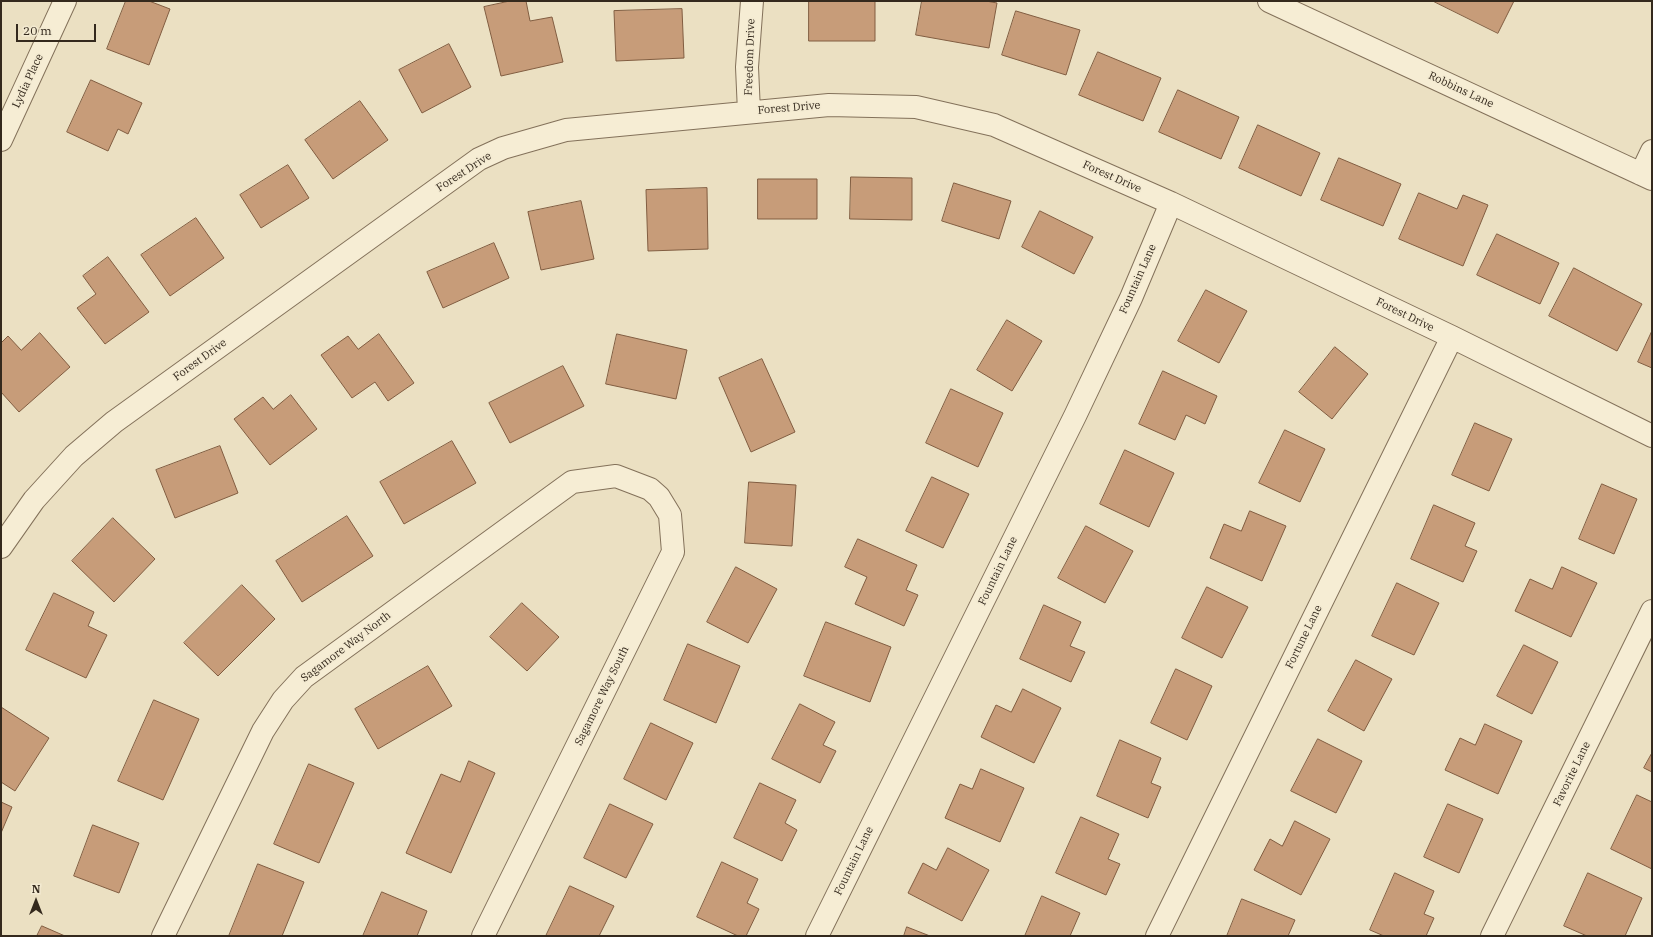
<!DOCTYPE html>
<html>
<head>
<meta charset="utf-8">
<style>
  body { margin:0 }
  #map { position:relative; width:1653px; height:937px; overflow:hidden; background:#ebe0c2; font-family:"IBM Plex Serif",serif }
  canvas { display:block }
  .frame { position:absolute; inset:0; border:2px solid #34291d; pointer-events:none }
  .north { position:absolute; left:16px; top:881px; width:40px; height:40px; -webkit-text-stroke:3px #f3ead1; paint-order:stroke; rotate:0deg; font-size:11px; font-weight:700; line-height:16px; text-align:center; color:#34291d }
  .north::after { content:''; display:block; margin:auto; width:14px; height:18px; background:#34291d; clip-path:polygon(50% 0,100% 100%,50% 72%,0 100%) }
  .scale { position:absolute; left:16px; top:24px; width:80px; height:18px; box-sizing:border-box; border:2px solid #34291d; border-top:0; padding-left:5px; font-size:12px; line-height:14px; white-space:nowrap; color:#34291d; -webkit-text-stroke:3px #f3ead1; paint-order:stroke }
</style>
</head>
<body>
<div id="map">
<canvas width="1653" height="937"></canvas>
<div class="frame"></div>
<div class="north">N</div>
<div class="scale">20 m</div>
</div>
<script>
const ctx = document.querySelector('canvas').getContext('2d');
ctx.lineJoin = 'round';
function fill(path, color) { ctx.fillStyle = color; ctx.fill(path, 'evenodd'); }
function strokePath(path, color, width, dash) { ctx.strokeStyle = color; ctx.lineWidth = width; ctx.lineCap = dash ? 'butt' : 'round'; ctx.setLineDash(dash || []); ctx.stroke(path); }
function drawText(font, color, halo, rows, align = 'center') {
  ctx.font = font + ' "IBM Plex Serif",serif'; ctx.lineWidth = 3; ctx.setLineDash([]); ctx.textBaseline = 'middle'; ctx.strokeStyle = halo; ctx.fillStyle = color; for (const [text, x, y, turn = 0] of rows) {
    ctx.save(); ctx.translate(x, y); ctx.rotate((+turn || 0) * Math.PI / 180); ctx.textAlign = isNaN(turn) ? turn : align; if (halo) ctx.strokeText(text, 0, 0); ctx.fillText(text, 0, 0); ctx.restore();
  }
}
const building = new Path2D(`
  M126,1H149L170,9L149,65L107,49Z
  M510,1H526L530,21L552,17L563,62L501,76L484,7Z
  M809,1H875V41H809Z
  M922,1H986L997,3L989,48L916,35Z
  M1433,1H1514L1498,33Z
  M682,9L684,58L616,61L614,11Z
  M1016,11L1080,30L1066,75L1002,55Z
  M449,44L471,87L422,113L399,70Z
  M1098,52L1161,78L1143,121L1079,95Z
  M91,80L142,103L128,134L118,129L108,151L67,132Z
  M1178,90L1239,117L1221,159L1159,132Z
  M360,101L388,140L333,179L305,140Z
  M1258,125L1320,153L1301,196L1239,168Z
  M1339,158L1401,184L1383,226L1321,200Z
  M288,165L309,198L261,228L240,195Z
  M851,177L912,178V220L850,219Z
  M758,179H817V219H758Z
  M954,183L1011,201L999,239L942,221Z
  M707,188L708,249L648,251L646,190Z
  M1419,193L1457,209L1463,195L1488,205L1463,266L1399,239Z
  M581,201L594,259L541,270L528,212Z
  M1040,211L1093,237L1074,274L1022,247Z
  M196,218L224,258L170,296L141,255Z
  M1497,234L1559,263L1540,304L1477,275Z
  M494,243L509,278L443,308L427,272Z
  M108,257L149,312L105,344L77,308L96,294L83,276Z
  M1574,268L1642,304L1617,351L1549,316Z
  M1206,290L1247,311L1219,363L1178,341Z
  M1007,320L1042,341L1012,391L977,370Z
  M1652,331V368L1638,362Z
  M40,333L70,367L19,412L1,392V343L8,336L21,350Z
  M379,334L414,383L388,401L375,382L352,398L321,355L348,336L358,349Z
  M617,334L687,350L676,399L606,384Z
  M1335,347L1368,374L1332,419L1299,392Z
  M762,359L795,432L751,452L719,378Z
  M563,366L584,406L510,443L489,403Z
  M1163,371L1217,396L1205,424L1186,415L1175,440L1139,424Z
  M951,389L1003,413L978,467L926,443Z
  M291,395L317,429L270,465L234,419L263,397L273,409Z
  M1475,423L1512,439L1489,491L1452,475Z
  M1285,430L1325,449L1300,502L1259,483Z
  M452,441L476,483L404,524L380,482Z
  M220,446L238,493L175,518L156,470Z
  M1125,450L1174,473L1149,527L1100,504Z
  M932,477L969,494L943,548L906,531Z
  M749,482L796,485L792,546L745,543Z
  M1602,484L1637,499L1614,554L1579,539Z
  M1434,505L1475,523L1465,546L1477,551L1463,582L1411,559Z
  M1250,511L1286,526L1262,581L1210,558L1224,524L1241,531Z
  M347,516L373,556L302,602L276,561Z
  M113,518L155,559L114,602L72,561Z
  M1086,526L1133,551L1105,603L1058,578Z
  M858,539L917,565L906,590L918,595L904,626L855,604L867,577L845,567Z
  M736,567L777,589L748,643L707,622Z
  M1562,567L1597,583L1571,637L1515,611L1530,579L1552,589Z
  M1397,583L1439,603L1414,655L1372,636Z
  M242,585L275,619L218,676L184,643Z
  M1207,587L1248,607L1222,658L1182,638Z
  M54,593L94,612L88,626L107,635L86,678L26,650Z
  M522,603L559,637L527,671L490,637Z
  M1044,605L1081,622L1070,646L1085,652L1071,682L1020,659Z
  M826,622L891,647L870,702L804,676Z
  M688,644L740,666L716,723L664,700Z
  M1524,645L1558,662L1532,714L1497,696Z
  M1356,660L1392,679L1364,731L1328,711Z
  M428,666L452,706L378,749L355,709Z
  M1176,669L1212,686L1187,740L1151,723Z
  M1023,689L1061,708L1034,763L981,737L996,705L1011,712Z
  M154,700L199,719L163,800L118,781Z
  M800,704L835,722L823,745L836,751L820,783L772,759Z
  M1,707L49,738L15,791L1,782Z
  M651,723L693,743L666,800L624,779Z
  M1485,724L1522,741L1498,794L1445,770L1460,738L1475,745Z
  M1318,739L1362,761L1336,813L1291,791Z
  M1120,740L1161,758L1151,783L1161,787L1148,818L1097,796Z
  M1652,753V772L1644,768Z
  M469,761L495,773L451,873L406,853L441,774L460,782Z
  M309,764L354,783L319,863L274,844Z
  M981,769L1024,788L1000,842L945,818L960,784L972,789Z
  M760,783L796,800L785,823L797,830L782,861L734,838Z
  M1637,795L1652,802V869L1611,849Z
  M1,802L12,807L1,833Z
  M610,804L653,824L626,878L584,858Z
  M1448,804L1483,819L1459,873L1424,857Z
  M1081,817L1119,834L1108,859L1120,864L1106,895L1056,873Z
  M1295,821L1330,839L1301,895L1254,870L1270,839L1282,846Z
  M93,825L139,843L119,893L74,876Z
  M948,848L989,870L962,921L908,893L923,863L936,870Z
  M722,862L758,879L747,903L759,909L746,936H738L697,917Z
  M258,864L304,882L282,936H229Z
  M1395,873L1434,891L1424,914L1434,918L1426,936H1384L1370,930Z
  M1588,873L1642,898L1625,936H1587L1564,926Z
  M570,886L614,906L599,936H546Z
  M382,892L427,911L417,936H363Z
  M1042,896L1080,913L1070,936H1025Z
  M1242,899L1295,920L1288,936H1227Z
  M42,926L65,936H37Z
  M907,927L930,936H904Z`);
const minor = new Path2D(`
  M1269,1L1652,179
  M749,112L747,67L752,1
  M1,140L65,1
  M1641,174L1652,151
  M1,547L34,500L74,456L114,422L479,159L503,148L566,130L829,105L916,107L994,125L1171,203L1452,337L1652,436
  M163,936L263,731L283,700L304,677L572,482L616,476L650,489L659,497L670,515L673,552L483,936
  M817,936L1075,416L1131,298L1171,203
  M1157,936L1452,337
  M1492,936L1652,611`);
const streetNames = [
  ["Freedom Drive",750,57,-88],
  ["Lydia Place",28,81,-65],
  ["Robbins Lane",1461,90,25],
  ["Forest Drive",789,108,-5],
  ["Forest Drive",464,172,-33],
  ["Forest Drive",1112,177,24],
  ["Fountain Lane",1138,279,-66],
  ["Forest Drive",1405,315,26],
  ["Forest Drive",200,360,-36],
  ["Fountain Lane",998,571,-64],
  ["Fortune Lane",1304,637,-64],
  ["Sagamore Way North",346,647,-37],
  ["Sagamore Way South",602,696,-64],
  ["Favorite Lane",1572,774,-64],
  ["Fountain Lane",854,861,-64]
];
fill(building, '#c79c79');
strokePath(building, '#815d41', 1);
strokePath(minor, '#83715a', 24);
strokePath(minor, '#f6edd4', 22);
drawText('11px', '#34291d', '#f3ead1', streetNames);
</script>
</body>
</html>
